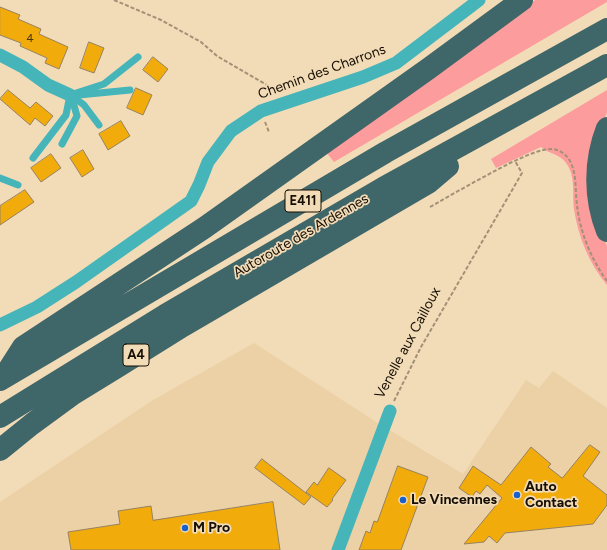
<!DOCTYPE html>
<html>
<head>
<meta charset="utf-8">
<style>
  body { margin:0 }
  canvas { display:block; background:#f2dbb7 }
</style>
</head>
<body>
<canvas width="607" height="550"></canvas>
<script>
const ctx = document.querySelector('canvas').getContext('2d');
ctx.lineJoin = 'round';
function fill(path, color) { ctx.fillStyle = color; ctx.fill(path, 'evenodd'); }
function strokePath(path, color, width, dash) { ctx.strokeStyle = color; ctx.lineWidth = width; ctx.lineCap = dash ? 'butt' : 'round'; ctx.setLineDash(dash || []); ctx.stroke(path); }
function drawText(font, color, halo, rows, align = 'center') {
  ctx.font = font + ' Figtree,sans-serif'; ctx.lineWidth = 3.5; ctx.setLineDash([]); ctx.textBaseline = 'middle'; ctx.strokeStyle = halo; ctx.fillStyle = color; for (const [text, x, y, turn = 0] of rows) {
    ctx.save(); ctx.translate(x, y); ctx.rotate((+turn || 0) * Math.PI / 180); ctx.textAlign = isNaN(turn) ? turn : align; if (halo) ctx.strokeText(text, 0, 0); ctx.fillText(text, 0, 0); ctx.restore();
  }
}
const built = new Path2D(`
  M254,343L381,425L463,474L526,380L539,388L553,371L607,408V550H0V502L153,400Z`);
const green = new Path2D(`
  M535,0H607V2L334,162L326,152Z
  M607,90V113L600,128L595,216L607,246V285C589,264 578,236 574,209C572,194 576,176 566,163C560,154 549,154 541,147L496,168L491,159Z`);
const building = new Path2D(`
  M0,7L20,15L18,19L41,29L39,34L68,47L59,69L45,63L47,58L20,46L21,43L0,35Z
  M89,42L104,48L94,73L80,68Z
  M153,57L168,69L158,82L143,70Z
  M136,88L152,95L143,115L127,108Z
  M8,90L30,108L36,102L53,116L45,126L35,118L30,125L0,99Z
  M121,121L130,136L108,150L99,134Z
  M83,150L94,169L82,177L70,158Z
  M51,154L61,168L41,182L31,168Z
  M25,190L34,202L0,225V206Z
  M590,445L600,452L583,476L607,495V505L593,524L505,533L497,543L489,536L484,542L464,544L502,498L487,485L480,494L476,491L472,497L459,488L473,466L501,485L531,447L551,464L548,467L562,478Z
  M262,459L311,497L304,505L255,468Z
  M398,466L428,477L401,550H359L366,531L370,533L374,521L377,522Z
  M329,468L346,480L332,499L333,500L327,507L306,492L314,482L317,485Z
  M273,502L280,550H71L68,532L120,524L118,511L151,506L153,520Z`);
const path = new Path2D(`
  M114,0L161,20L201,42L217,56L279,92
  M265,122L269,132
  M430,207C456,192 483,177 510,163C524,157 538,149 553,149C561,150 568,156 571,163C577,176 575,192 577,205C580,232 591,259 607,281
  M394,401L421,347L522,173L515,161`);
const service = new Path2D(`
  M70,95L104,84L138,57
  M71,95L84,105L99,125
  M79,95L130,90
  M62,144L77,116L71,95
  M33,158L66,115L70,95
  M0,178L18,185`);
const minor = new Path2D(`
  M0,55L23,67L48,85L70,95
  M0,325L37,307L76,282L191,201L199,185L208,162L231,131L261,111L363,77L396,63L479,0
  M338,550L390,411`);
const motorway = new Path2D(`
  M607,128C594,161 594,198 607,231
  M5,375L23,347L204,228L428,69L522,0
  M0,380L386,152L607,29
  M0,417L165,315L383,188L607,65
  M0,450L32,424L73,394L117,367L183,326L428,183L448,166`);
const markers = [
  [517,495,4,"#1860cb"],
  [403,500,4,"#1860cb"],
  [185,528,4,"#1860cb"]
];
const numberNames = [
  ["4",30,38]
];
const shields = [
  [303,201,36],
  [136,355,26]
];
const shieldNames = [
  ["E411",303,201],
  ["A4",136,355]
];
const streetNames = [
  ["Chemin des Charrons",322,72,-20],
  ["Autoroute des Ardennes",301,236,-30],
  ["Venelle aux Cailloux",408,343,-62]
];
const poiNames = [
  ["Auto",525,487],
  ["Contact",525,503],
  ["Le Vincennes",411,500],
  ["M Pro",193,528]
];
fill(built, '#ecd1a6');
fill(green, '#fd9c9d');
fill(building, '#f1ac0c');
strokePath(building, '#978261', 1);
strokePath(path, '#a39176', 2, [4, 2]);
strokePath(service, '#45b5ba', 7);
strokePath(minor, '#45b5ba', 13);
strokePath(motorway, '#3f6668', 22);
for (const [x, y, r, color] of markers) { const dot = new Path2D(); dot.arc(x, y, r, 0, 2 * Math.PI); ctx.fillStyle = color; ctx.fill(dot); strokePath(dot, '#f2dbb7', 1.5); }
drawText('12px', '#4d3605', null, numberNames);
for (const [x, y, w] of shields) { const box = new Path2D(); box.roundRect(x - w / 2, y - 11, w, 22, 3); ctx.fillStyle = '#f2dbb7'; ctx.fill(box); strokePath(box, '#160e03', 1); }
drawText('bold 13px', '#160e03', null, shieldNames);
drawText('14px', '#160e03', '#f2dbb7', streetNames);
drawText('bold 14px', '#160e03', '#f2dbb7', poiNames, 'left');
</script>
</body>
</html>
